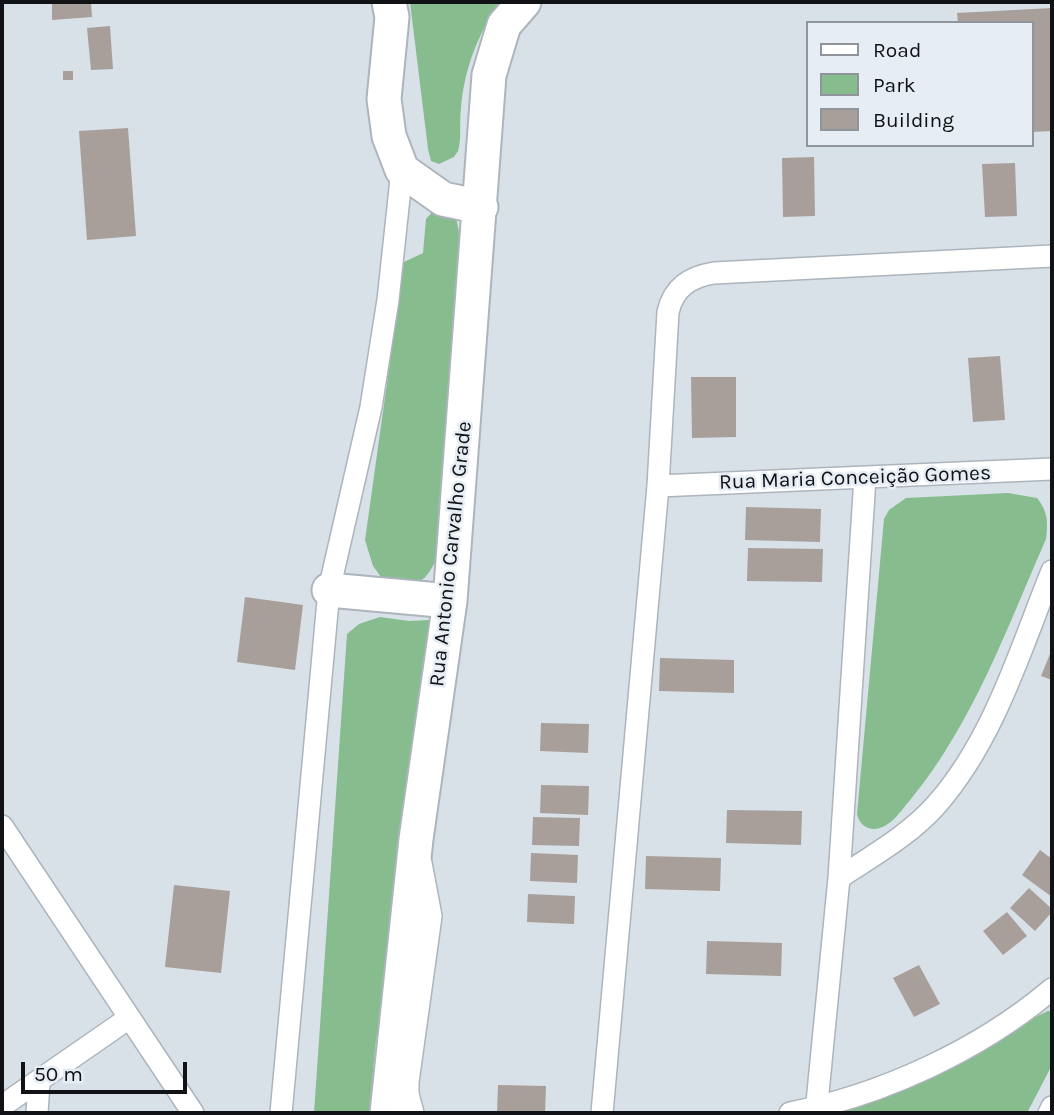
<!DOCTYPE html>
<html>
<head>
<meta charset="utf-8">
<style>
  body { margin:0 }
  #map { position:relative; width:1054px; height:1115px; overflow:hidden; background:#d8e0e8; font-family:Karla,sans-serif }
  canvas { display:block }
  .frame { position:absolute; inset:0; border:4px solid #101215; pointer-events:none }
  .legend { position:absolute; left:806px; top:21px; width:228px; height:126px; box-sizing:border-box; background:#e6edf5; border:2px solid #90959b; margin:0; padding:9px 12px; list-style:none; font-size:21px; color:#101215 }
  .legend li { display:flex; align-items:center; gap:14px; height:35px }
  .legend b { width:35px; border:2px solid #90959b }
  .scale { position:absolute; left:21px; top:1062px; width:166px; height:32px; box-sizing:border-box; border:4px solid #101215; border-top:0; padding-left:9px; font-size:21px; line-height:24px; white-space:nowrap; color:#101215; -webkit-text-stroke:5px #e6edf5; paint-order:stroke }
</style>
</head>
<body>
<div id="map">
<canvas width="1054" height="1115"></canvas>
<div class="frame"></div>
<ul class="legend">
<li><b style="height:9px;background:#fff"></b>Road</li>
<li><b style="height:19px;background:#86bc8e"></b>Park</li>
<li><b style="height:19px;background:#a99f9a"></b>Building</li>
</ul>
<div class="scale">50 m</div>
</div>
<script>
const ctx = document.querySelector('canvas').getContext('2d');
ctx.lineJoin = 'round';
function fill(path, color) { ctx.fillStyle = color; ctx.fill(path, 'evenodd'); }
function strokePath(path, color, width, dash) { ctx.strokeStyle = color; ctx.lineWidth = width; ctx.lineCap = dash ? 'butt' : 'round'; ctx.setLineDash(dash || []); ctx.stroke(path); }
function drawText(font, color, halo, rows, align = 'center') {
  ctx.font = font + ' Karla,sans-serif'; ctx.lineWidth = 5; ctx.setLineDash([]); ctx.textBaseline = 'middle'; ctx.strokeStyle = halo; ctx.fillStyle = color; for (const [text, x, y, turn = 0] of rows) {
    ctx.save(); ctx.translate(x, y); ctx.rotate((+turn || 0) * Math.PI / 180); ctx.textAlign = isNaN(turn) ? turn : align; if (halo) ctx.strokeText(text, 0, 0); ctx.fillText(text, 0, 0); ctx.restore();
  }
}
const green = new Path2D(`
  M410,2H500C478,33 464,70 461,108C459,122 462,137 458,151L454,157L439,164L431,161L428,149Z
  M435,209L456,217L460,237L441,550C424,585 422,587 384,581L373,566L365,540L404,262L423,253L426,219Z
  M1008,493L1037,498C1048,512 1048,522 1046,539C1007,628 973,723 911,799C901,810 892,827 875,829C865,829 859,823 857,814L884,519L889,510L906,498Z
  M380,617L409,621L429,620L435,624L394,951L376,1040L369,1113H314L347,634L359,624Z
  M1048,1011H1052V1065L1027,1113H835L846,1106L858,1104L955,1066L1025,1022Z`);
const building = new Path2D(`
  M52,2H91L92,17L52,20Z
  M1052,8V131L1031,132V23H958L957,13Z
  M110,26L113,69L91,70L87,28Z
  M63,71H73V80H63Z
  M128,128L136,236L87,240L79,131Z
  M814,157L815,216L783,217L782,158Z
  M1015,163L1017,216L985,217L982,164Z
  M1000,356L1005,420L973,422L968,358Z
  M691,377H736V437L692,438Z
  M746,507L821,509L820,542L745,540Z
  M748,548L823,549L822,582L747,581Z
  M245,597L303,605L295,670L237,662Z
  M1052,649V680L1041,676Z
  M660,658L734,660V693L659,691Z
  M541,723L589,724L588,753L540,751Z
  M541,785L589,786L588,815L540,813Z
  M727,810L802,811L801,845L726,843Z
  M533,817L580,818L579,846L532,845Z
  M1040,850L1052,859V897L1022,875Z
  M531,853L578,855L577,883L530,881Z
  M646,856L721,858L720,891L645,889Z
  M174,885L230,891L221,973L165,967Z
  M1029,888L1052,909V912L1035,931L1010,908Z
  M528,894L575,896L574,924L527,922Z
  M1007,912L1027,936L1003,955L983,931Z
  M707,941L782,943L781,976L706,974Z
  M919,965L940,1004L914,1017L893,978Z
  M498,1085L546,1086L545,1113H497Z`);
const minor = new Path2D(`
  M658,486L1052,469
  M2,826L193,1113
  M839,878C872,856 910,835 937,804C994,739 1020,650 1052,571
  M2,1106L129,1018
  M37,1113L39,1082
  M281,1113L329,590L371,407L388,300L402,170
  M413,1113L408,1094V1082L431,916L421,863
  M602,1113L658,486L668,312C674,287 690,277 714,273L1052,256
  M790,1113C882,1095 980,1050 1052,989
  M816,1113L839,878L865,478
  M1049,1113L1052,1107`);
const primary = new Path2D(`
  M389,2L392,17L384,99L389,136L402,170L443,199L481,207
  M329,590L450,601
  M387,1113L416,839L450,601L489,75L504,25L524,2`);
const streetNames = [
  ["Rua Maria Conceição Gomes",855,478,-2],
  ["Rua Antonio Carvalho Grade",451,554,-84]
];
fill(green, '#86bc8e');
fill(building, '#a99f9a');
strokePath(minor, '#adb4bc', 24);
strokePath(primary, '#adb4bc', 37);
strokePath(minor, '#fff', 21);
strokePath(primary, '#fff', 33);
drawText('21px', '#101215', '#e6edf5', streetNames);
</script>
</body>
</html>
